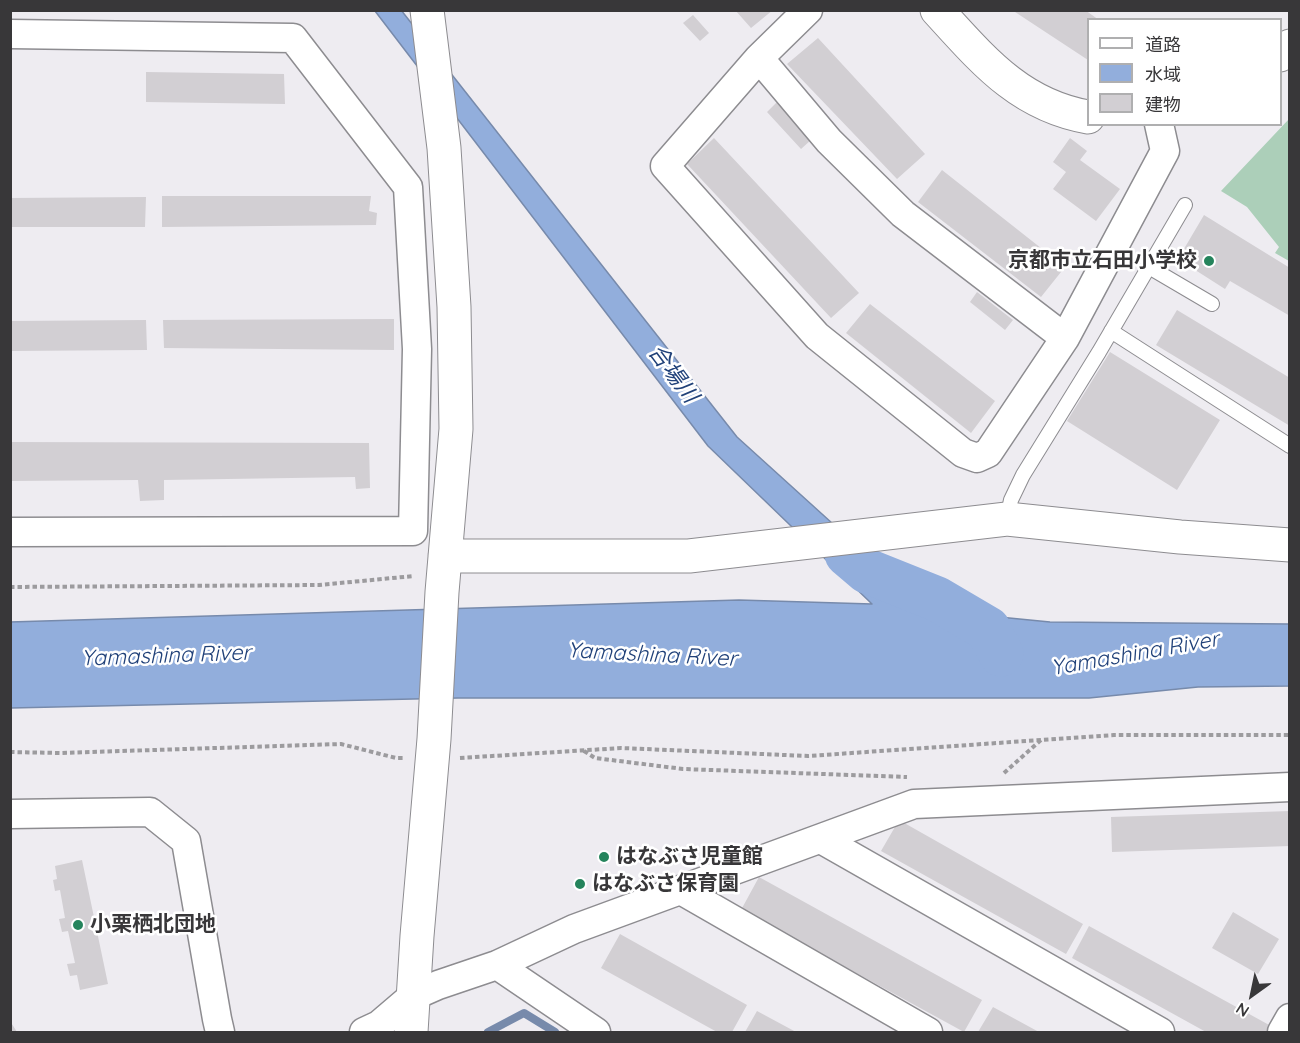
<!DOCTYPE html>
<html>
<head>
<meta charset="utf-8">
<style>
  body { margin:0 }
  #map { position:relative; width:1300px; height:1043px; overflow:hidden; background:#eeecf1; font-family:Quicksand,"Noto Sans JP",sans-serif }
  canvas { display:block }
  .frame { position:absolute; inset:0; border:12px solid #383739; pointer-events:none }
  .legend { position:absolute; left:1087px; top:18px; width:195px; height:108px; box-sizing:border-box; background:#fff; border:2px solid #afafb0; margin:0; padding:8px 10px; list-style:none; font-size:18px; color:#383739 }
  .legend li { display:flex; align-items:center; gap:12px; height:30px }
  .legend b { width:30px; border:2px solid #afafb0 }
  .north { position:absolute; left:1222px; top:965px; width:60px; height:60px; -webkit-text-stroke:4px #fff; paint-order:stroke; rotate:213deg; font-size:16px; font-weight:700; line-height:24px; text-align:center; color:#383739 }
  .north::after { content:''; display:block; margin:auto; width:21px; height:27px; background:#383739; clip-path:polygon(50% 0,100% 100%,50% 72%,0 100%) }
</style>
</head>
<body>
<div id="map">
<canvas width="1300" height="1043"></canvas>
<div class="frame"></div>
<ul class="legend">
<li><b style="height:8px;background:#fff"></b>道路</li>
<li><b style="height:16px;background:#92aedc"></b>水域</li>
<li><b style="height:16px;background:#d2cfd3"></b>建物</li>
</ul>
<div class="north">N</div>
</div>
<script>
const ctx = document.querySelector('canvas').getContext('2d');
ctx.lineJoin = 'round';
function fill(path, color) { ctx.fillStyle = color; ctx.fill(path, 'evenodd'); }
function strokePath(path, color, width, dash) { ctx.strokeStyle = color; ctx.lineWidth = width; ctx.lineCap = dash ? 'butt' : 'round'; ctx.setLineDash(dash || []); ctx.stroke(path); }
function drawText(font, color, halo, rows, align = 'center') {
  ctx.font = font + ' Quicksand,"Noto Sans JP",sans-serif'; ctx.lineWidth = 5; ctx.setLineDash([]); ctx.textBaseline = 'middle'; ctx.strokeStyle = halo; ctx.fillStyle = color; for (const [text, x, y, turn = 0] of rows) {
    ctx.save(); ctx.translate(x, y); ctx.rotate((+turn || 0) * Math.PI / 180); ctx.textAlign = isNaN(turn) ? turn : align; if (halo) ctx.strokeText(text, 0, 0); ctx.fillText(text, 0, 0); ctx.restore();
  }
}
const green = new Path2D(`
  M1289,119V261L1275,253L1279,247L1247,207L1221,191Z`);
const water = new Path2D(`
  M401,10L737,437L928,610L1050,622L1289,624V686L1198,687L1089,698H458L11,708L10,622L739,600L872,604L708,446L375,11Z`);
const stream = new Path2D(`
  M488,1032L524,1013L555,1032`);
const river = new Path2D(`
  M847,554L867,571L937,599L988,629L1001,654`);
const building = new Path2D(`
  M735,10H773L751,28Z
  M1012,10H1085L1099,20H1088V60Z
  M693,15L709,33L700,41L683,23Z
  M818,38L925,154L897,179L787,64Z
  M146,72L284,74L285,104L146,102Z
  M777,102L811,140L801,149L767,112Z
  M714,138L859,293L831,318L687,164Z
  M1070,138L1087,151L1080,160L1120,189L1096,221L1053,189L1066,172L1053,162Z
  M942,170L1065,267L1041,297L918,202Z
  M162,196H371L369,211L377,213L376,225L162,227Z
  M146,197L145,227H10V198Z
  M1204,215L1290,268V316L1230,281L1225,289L1178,259Z
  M977,292L1013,320L1005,330L970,302Z
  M870,304L995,401L971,433L846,333Z
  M1177,310L1290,378V426L1156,345Z
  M394,319V350L164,348L163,320Z
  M146,320L147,350L10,351V321Z
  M1110,352L1220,420L1177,490L1067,421Z
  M10,442L369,443L370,488L356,489L355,477L164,480V500L140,501L138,480L10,481Z
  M1290,811V846L1112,852L1111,817Z
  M899,820L1083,924L1066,954L881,851Z
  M82,860L108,984L80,990L77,975L70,976L67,964L75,963L68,931L62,932L59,919L65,918L60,890L55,891L53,880L57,879L55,866Z
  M759,877L982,1000L964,1032L741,910Z
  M1233,912L1279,939L1258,974L1212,948Z
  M1089,926L1271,1026L1267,1032H1206L1072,958Z
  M620,934L747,1005L732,1032H717L601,968Z
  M993,1007L1039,1032H978Z
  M757,1011L796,1032H745Z
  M10,1021L17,1032H10Z`);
const path = new Path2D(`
  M10,587L319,585L414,576
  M584,751L595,758L683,769L907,777
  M10,752L60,753L341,744L396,758H405
  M460,758L621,748L808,756L1114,735H1290
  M1004,773L1041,740`);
const lane = new Path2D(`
  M1149,267L1212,304
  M1111,331L1290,446
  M1007,519L1011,500L1023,475L1099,352L1185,205`);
const street = new Path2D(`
  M808,10L759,58L665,166L817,336L963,453L977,458L988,453L1065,338L1165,151L1159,124
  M10,34L293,38L408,187L417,349L413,531L10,532
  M759,58L829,141L903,214L1065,338
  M10,814L150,812L186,841L217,1019L220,1032
  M821,839L1160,1032
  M681,890L928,1032
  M497,965L596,1032
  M364,1032L379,1025L413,996L438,985L497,965L574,929L914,804L1290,787
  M1282,1032L1290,1018`);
const secondary = new Path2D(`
  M937,10C982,59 1019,105 1088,117
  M1280,55L1290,46
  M445,556H689L1007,519L1180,537L1290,545
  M411,1032L417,936L434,739L442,592L456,429L454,307L444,148L427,10`);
const markers = [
  [1209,261,6,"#25845c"],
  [604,857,6,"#25845c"],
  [580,884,6,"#25845c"],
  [78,925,6,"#25845c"]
];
const poiNames = [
  ["京都市立石田小学校",1197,261,"right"],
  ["はなぶさ児童館",616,857],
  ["はなぶさ保育園",592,884],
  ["小栗栖北団地",90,925]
];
const waterNames = [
  ["合場川",673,374,53],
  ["Yamashina River",1135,654,-10],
  ["Yamashina River",652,655,3],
  ["Yamashina River",166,656,-2]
];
fill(green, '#accfb9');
fill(water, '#92aedc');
strokePath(water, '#778aab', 1.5);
strokePath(stream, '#778aab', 8);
strokePath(river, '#92aedc', 45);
fill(building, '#d2cfd3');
strokePath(lane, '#8d8c90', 16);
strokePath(street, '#8d8c90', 31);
strokePath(secondary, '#8d8c90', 35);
strokePath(path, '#9c9b9e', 4, [4.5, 3]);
strokePath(lane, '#fff', 14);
strokePath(street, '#fff', 28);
strokePath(secondary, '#fff', 33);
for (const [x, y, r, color] of markers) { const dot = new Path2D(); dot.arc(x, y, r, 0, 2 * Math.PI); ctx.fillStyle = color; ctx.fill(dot); strokePath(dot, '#fff', 2); }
drawText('bold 21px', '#383739', '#fff', poiNames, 'left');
drawText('italic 22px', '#204179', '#fff', waterNames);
</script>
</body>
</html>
